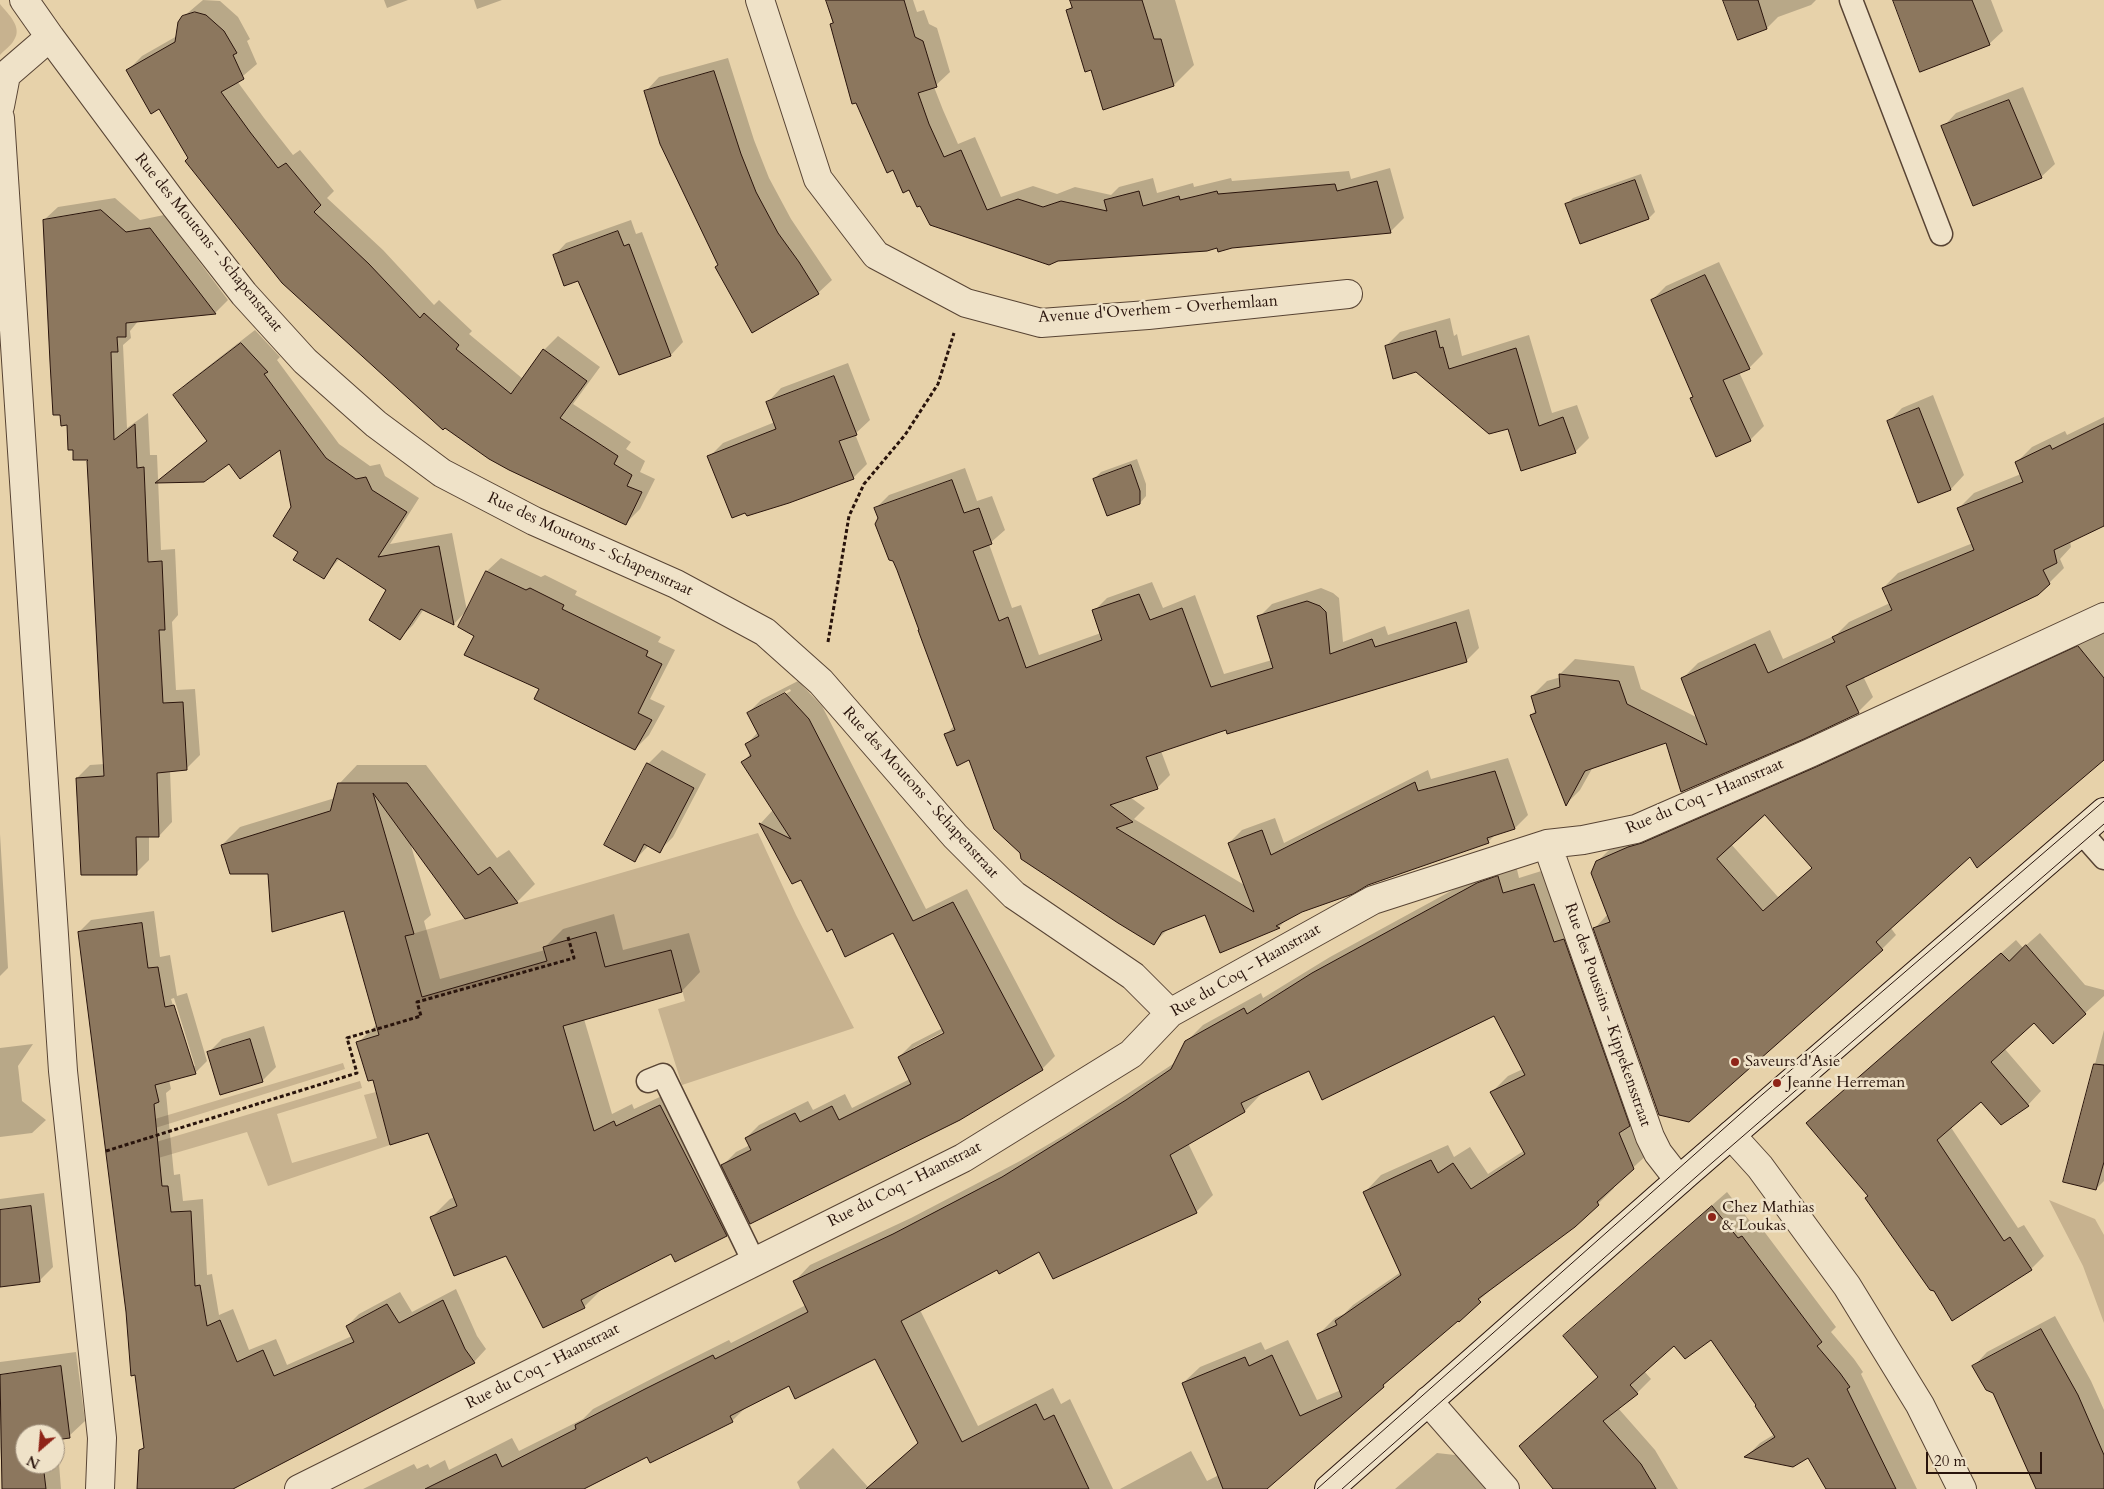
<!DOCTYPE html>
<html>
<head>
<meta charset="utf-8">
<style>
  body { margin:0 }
  #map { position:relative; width:2104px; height:1489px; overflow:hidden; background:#e7d2aa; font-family:Cardo,serif }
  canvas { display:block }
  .north { position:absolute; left:15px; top:1424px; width:50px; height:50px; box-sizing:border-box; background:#efe2c8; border:1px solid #a0907d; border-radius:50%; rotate:207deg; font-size:14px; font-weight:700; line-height:20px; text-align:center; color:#29140c }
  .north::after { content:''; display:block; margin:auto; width:18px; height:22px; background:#8f2418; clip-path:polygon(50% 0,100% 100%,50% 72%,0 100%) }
  .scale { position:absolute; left:1926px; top:1452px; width:116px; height:22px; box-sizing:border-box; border:2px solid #29140c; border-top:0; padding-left:6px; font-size:15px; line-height:18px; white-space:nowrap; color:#29140c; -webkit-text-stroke:4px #efe2c8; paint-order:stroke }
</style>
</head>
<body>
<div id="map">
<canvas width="2104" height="1489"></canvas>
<div class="north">N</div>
<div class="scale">20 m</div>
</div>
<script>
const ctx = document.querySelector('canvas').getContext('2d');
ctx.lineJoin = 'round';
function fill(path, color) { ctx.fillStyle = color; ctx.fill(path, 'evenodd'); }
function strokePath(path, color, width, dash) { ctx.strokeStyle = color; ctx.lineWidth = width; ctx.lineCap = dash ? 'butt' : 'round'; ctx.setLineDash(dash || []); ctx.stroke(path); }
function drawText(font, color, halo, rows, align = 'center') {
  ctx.font = font + ' Cardo,serif'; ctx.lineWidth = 5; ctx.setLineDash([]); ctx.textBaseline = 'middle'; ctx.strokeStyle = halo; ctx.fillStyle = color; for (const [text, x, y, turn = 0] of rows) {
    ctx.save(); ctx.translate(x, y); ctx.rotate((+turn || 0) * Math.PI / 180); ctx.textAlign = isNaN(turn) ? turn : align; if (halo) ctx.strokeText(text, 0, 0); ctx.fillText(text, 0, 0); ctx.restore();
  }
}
const green = new Path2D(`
  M0,4C8,14 23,27 14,40C11,46 4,50 0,55Z
  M758,833L796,915L854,1028L682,1085L658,1009L685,1001L671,950L630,962L606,971L595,932L544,947L547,961L422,997L405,936Z
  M343,1063L345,1069L123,1138L121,1129Z
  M360,1081L362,1088L277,1114L292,1163L377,1138L364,1095L376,1092L390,1145L268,1186L247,1132L131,1166L126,1151Z
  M2049,1200L2095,1219L2104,1235V1323L2083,1266Z`);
const shadow = new Path2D(`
  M203,0L220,1L238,17L250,39L247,41L257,64L237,81L264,118L293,155L300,150L334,191L327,198L383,250L434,305L439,300L472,331L469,334L523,379L544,350L558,336L600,367L573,404L631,442L626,449L645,461L640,472L655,479L640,509L626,523L190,158L159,108L128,70L142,56L177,36L183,17Z
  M384,0H408L387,8Z
  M474,0H502L477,9Z
  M827,0H913L917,12L924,10L929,24L937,28L950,72L934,87L943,110L958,144L975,137L1001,197L1033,186L1057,194L1075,187L1111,195L1119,187L1153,178L1157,193L1193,183L1194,187L1231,178L1232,181L1349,171L1351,179L1390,168L1404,218L1390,232L931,224L831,24L834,22Z
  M1071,0H1175L1194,65L1174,85L1104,108L1092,68L1068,10L1073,5Z
  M1725,0H1816L1811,5L1778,17L1767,28L1739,39Z
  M1893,0H1991L2003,31L1989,44Z
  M728,58L754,140L769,178L791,219L832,280L818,293L719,264L646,91L659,77Z
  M2023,87L2055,164L2041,177L1943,127L1956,113Z
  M1641,174L1655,212L1649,218L1580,242L1567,204L1573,198Z
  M115,198L140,220L164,215L228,300L215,313L139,320L130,331L131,338L123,345L127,428L148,413L150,455H157L161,550L175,549L178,615L172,622L176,690L195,689L200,755L187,768L170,770L172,822L159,836H149V860L136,873L77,778L90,765L105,764L91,459L69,424L44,220L58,207Z
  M631,220L636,234L642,232L683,342L671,355L619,374L578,279L554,256L566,243Z
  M1719,262L1763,354L1749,368L1739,372L1764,426L1750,440L1691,399L1694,396L1652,300L1666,286Z
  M1450,318L1454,336L1457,334L1462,356L1529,335L1552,413L1577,405L1589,438L1575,452L1509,427L1386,346L1400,332Z
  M255,330L280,357L277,360L339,444L370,466L380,464L385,476L419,498L390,544L452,533L467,611L487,571L501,558L541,577L545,575L577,591L575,595L661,637L658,642L675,650L650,699L665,706L649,735L635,749L540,689L476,635L466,611L454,624L424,609L413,625L399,639L388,590L340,558L323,578L300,552L281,447L158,481L207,440L175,395L188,382Z
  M848,363L870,420L855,434L867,464L853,478L709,457L723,443L775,422L768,402L781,388Z
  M1933,395L1964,475L1951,489L1919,501L1888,422L1902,408Z
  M2104,417V525L2070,541L2071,547L2060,559L2064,568L2049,583L1863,676L1873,697L1858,712L1681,791L1667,741L1593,767L1580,790L1566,804L1531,715L1536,710L1532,696L1547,681L1561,677L1560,674L1575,659L1634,666L1641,689L1698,718L1683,678L1698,663L1770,630L1783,659L1836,635L1849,622L1890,603L1883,588L1898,573L1973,543L1959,508L1974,493L2021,474L2017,462L2032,447L2065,431L2067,435Z
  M1137,459L1146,484V496L1140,503L1094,479L1101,472Z
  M965,468L977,501L992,496L1005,530L989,544L1012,608L1021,605L1039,655L1101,633L1094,611L1107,598L1152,582L1163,608L1195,595L1224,674L1272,660L1259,617L1272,604L1321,588L1333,593L1339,598L1343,642L1385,626L1388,635L1469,609L1479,648L1466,661L1227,728L1161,751L1170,775L1157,788L1130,797L1145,808L1134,819L1246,886L1229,843L1242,830L1275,818L1284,843L1428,770L1431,779L1508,758L1528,815L1515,828L1497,833L1488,842L1368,884L1302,911L1287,919L1279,927L1221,952L1206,914L1168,929L1154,943L1021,852L970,759L946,734L955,725L876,508L889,495Z
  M2104,628V758L1971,855L1890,927L1896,935L1882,949L1595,928L1608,914L1597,862L1612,847ZM1765,813L1813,867L1778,897L1731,844Z
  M798,681L822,706L926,909L967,889L1055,1056L1042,1069L723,1165L736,1152L750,1145L746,1138L759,1125L808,1101L813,1110L845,1094L852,1108L910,1079L899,1057L912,1044L943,1028L894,931L832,928L801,879L793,882L761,823L773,810L743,762L751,753L747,744L758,732L748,713L761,700ZM790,689L791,691L762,706V704ZM949,1029L950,1032L913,1050V1048Z
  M662,750L706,774L673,837L659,851L649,845L635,860L648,764Z
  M357,765H426L497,858L509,850L535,884L517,902L466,917L410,842L431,915L424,921L440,979L545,950V947L563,929L614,914L623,950L689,933L700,972L682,991L584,1019L612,1114L632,1104L634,1109L679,1088L744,1217L726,1235L672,1253L602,1289L584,1307L507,1254L432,1217L450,1199L455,1197L429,1132L374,1078L358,1043L377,1024L345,909L269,873L222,845L240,827L335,798L339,784Z
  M0,834L8,968L0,976Z
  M1515,861L1519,878L1551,868L1650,1152L1613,1186L1614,1188L1598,1204L1496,1285L1266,1489H1120L1191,1451L1207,1481L1219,1475L1183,1383L1200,1367L1261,1342L1265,1350L1288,1340L1317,1400L1341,1390L1318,1335L1335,1318L1344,1314L1353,1305L1401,1272L1365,1192L1381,1175L1448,1145L1454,1157L1470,1147L1488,1174L1525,1150L1492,1092L1508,1076L1523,1069L1495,1014L1309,1070L1260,1093L1261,1094L1245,1111L1188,1143L1213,1195L1196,1212L1054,1277L1040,1251L998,1269L920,1310L978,1426L1053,1388L1061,1404L1070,1399L1113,1489H800L797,1482L833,1448L868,1487L919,1442L875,1358L790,1384L748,1405L732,1421L701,1437L648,1455L582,1489H363L414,1464L417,1469L428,1464L430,1468L445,1460L449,1470L512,1438L519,1451L583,1419L593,1409L663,1373L729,1340L731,1343L806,1305L794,1282L810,1265L911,1218L1020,1161L1066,1134L1176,1062L1186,1042L1203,1025L1261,993L1263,998L1330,957L1495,867Z
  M154,911L160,957L170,955L177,996L187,993L207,1061L195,1073L169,1080L171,1089L166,1093L174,1175L180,1174L183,1201L203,1199L207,1275L212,1274L219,1315L233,1309L249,1350L276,1339L287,1365L352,1336L347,1326L359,1314L400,1292L412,1312L456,1289L477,1336L486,1349L474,1362L229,1489H139L140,1451L145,1446L79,932L91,920ZM174,998L195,1066H192L171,999Z
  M2040,933L2085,985L2104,990V996L2053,1042L2034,1021L2004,1048L2041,1091L2028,1105L2001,1123L1981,1100L1950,1126L2018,1228L2024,1225L2044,1256L2031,1269L1935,1290L1869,1196L1807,1123L2016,940L2023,948Z
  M264,1026L276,1067L262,1081L209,1052L222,1039Z
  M2104,1030V1181L2096,1189L2064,1181Z
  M33,1044L18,1066L22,1101L46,1120L32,1133L0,1137V1048Z
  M1727,1192L1753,1225L1757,1222L1836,1327L1831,1332L1854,1359L1863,1372L1861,1374L1917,1489H1828L1808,1456H1747L1760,1443L1775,1434L1712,1338L1674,1345L1644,1371L1651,1379L1637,1393L1618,1408L1655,1450L1678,1489H1555L1535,1433L1599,1376L1579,1322Z
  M44,1193L53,1267L39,1281L0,1286V1199Z
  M2055,1316L2091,1381L2104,1410V1489H2037L1994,1392L1974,1366L1987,1352Z
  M76,1352L85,1421L69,1436L57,1438L61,1489H3L0,1447V1362ZM25,1434H55V1464H25Z
  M1437,1453L1464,1456L1493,1489H1395Z`);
const building = new Path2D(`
  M826,0H904L915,37L923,41L937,87L918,93L929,124L944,157L961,150L987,210L1018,199L1043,207L1061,201L1107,211L1104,200L1139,191L1143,206L1179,196L1180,200L1217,191L1218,194L1335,184L1337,191L1377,181L1391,233L1232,248L1218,252L1217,248L1207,251L1058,261L1049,265L930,225L920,206L917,207L909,190L903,193L893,170L887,173L856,103L852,104L830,24L833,23Z
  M1070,0H1142L1154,39H1161L1174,86L1103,110L1091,70L1085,72L1066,10L1072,8Z
  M1723,0H1758L1767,29L1738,40Z
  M1893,0H1972L1990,45L1920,72Z
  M195,12L206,15L224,31L237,53L233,55L244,79L221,92L250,132L278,168L286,163L321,205L314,212L369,264L420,318L424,313L459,345L456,349L511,394L543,349L587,381L560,418L618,456L614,464L632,475L627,486L642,492L626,525L509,470L489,459L445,428L443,430L282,283L185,161L188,158L159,109L151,114L126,70L175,42L178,22L182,16Z
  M714,71L741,154L756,192L778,233L799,262L819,294L752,333L715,267L718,265L660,144L644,91Z
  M2009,100L2042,178L1973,206L1941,126Z
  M1635,180L1649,219L1580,244L1565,204Z
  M101,210L126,232L150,228L216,314L126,323V337H117L118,352H111L114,440L135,424L137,468L144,467L148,562L162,561L165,630H159L163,703L183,702L187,770L157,773L159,837H136L137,875H81L76,778L104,776L87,461L88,460H73V450H68L67,425L61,426L60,415H53L50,362L43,220Z
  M618,231L624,246L629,244L671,356L619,375L578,281L564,286L553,255Z
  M1705,275L1750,369L1723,380L1751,441L1716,457L1690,398L1693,397L1651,300Z
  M1436,331L1440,348L1443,347L1449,369L1516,348L1539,426L1563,417L1576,453L1521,471L1508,429L1489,434L1416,372L1393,379L1385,346Z
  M241,343L268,372L264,374L326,458L356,479L366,477L372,490L407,512L378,557L439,546L454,625L421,609L400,640L369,620L386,590L337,558L324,579L293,560L298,552L273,536L291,507L280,450L240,479L229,464L204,482L155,483L207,441L173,395Z
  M834,376L857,435L839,441L854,479L789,503L747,516L745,513L732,518L707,456L776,429L766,402Z
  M1919,408L1951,490L1918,503L1887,421Z
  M2104,424V526L2054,550L2057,563L2043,570L2050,584L2038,595L1846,686L1859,713L1804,739L1681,792L1666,743L1585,771L1566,806L1530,715L1536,713L1531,696L1560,687L1559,674L1619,681L1627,704L1707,745L1681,678L1755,644L1768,673L1835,642L1832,637L1892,610L1882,588L1974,550L1957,508L2023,482L2015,462L2050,445L2052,449Z
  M1131,465L1140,491V504L1107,516L1093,479Z
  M952,480L964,513L979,508L992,544L973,551L999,621L1008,617L1026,668L1102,640L1092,610L1139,594L1150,620L1182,608L1211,687L1273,668L1257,616L1307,601L1320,606L1326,612L1330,654L1372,639L1375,647L1456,622L1467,662L1227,734L1226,730L1146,757L1158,789L1110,805L1133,822L1116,828L1254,912L1228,843L1262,830L1271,855L1415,782L1418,791L1495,771L1515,829L1487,838L1489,843L1368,885L1353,894L1302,912L1276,926L1280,928L1220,953L1205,915L1162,932L1154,945L1118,923L1021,859L1020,853L994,829L969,760L957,766L944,734L955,730L918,630H919L897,570L893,561L889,560L875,524L878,518L874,508Z
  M486,571L526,590L530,588L564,605L562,609L648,651L646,656L662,664L638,713L652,720L635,750L534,699L539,689L464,655L474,636L458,627Z
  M2078,646L2104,678V760L1977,868L1970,857L1876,942L1883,950L1689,1122L1659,1115L1593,928L1610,922L1591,873L1596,861L1628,847L1642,843L1816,767ZM1765,815L1812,868L1763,911L1717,859Z
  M785,693L809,719L913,921L953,902L1043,1070L960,1120L750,1224L721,1165L751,1150L745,1138L795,1113L800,1122L832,1106L839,1120L911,1084L898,1057L944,1033L893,933L845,957L832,929L827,932L801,880L792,884L759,823L791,839L741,762L751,756L745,744L759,736L747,713Z
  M647,763L694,788L660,853L644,844L635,862L604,845Z
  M338,783H407L478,875L490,867L518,903L465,919L373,793L414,934L405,936L422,997L547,961L543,947L596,932L605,967L671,950L682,992L563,1026L594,1131L614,1121L616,1126L660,1105L727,1236L675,1262L671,1254L581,1300L585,1308L543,1328L506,1256L454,1276L430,1217L457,1206L428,1133L390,1145L373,1080L368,1081L356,1042L379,1035L344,911L272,932L268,874H230L221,845L330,811Z
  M1498,876L1503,893L1534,884L1554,942L1564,939L1630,1126L1619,1133L1634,1169L1597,1202L1599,1205L1575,1227L1478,1299L1481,1302L1459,1322L1458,1321L1383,1385L1384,1387L1267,1489H1223L1182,1383L1245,1357L1249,1366L1272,1355L1300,1416L1342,1397L1317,1334L1337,1325L1335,1321L1401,1275L1363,1192L1431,1160L1438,1173L1453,1163L1471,1189L1525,1154L1490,1092L1525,1075L1494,1016L1322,1100L1309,1071L1241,1103L1245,1112L1170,1155L1197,1213L1053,1279L1039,1252L999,1274L997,1270L901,1321L962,1442L1036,1404L1044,1420L1054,1415L1089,1489H866L918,1443L875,1359L795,1399L789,1386L730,1416L733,1422L701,1438L650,1463L647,1457L584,1489H425L496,1454L502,1467L576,1429L575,1425L645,1389L713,1355L715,1359L808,1312L793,1281L893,1234L1002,1177L1126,1100L1171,1069L1185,1041L1244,1008L1247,1014L1312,973L1477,883Z
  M142,923L148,968L158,967L165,1007L174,1005L196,1074L155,1085L159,1102L154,1104L162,1186H168L171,1212L191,1211L195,1286L200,1285L207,1326L220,1320L237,1362L263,1350L274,1376L354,1342L346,1326L387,1304L399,1323L443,1300L465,1349L475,1363L233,1489H137L139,1450L144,1448L135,1375L131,1376L126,1312L78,932Z
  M2026,945L2086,1014L2053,1044L2034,1023L1991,1062L2029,1106L2001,1125L1981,1102L1937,1140L2004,1241L2010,1237L2032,1270L1952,1321L1934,1291L1930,1290L1865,1198L1868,1196L1806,1123L2001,953L2009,961Z
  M250,1039L263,1082L220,1095L207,1052Z
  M2094,1064L2104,1065V1162L2096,1190L2063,1182Z
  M31,1206L40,1282L0,1287V1210Z
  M1712,1206L1738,1238L1742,1236L1822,1342L1817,1346L1840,1373L1850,1387L1847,1389L1896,1489H1826L1808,1458L1793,1467L1744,1457L1775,1437L1755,1406L1756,1405L1711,1340L1685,1359L1674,1346L1630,1385L1638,1394L1603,1421L1641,1464L1656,1489H1553L1519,1446L1598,1377L1563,1336Z
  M2041,1329L2078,1395L2104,1455V1489H2036L1993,1393L1986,1390L1972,1366Z
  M61,1366L70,1438L55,1440V1434H25V1464H43L46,1489H2L0,1375Z`);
const path = new Path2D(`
  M828,642L849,516L864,484L905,435L938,384L954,333
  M106,1151L357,1073L347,1038L421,1016L417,1002L574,958L568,937`);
const service = new Path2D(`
  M1851,0L1941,234
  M2081,832L2104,858
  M648,1081L663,1075L754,1262`);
const minor = new Path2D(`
  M24,0L50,37L176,207L244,294L305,361L376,424L442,473L534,521L676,584L765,632L821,682L955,836L1014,895L1133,976L1170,1013
  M760,0L818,179L876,255L966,303L1041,323L1148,315L1348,294
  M0,106L6,75L50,37
  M0,118L63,1071L102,1438L100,1489
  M1547,844L1650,1137L1658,1153L1679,1180
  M1731,1135L1760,1167L1847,1286L1920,1405L1962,1489
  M1428,1401L1505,1489
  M299,1489L963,1158L1131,1054L1170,1013L1373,900L1547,844L1583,840L1636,829L1810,753L2104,617`);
const secondary = new Path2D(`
  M1329,1489L1686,1174L2104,812`);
const tram = new Path2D(`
  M1317,1489L1756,1100L2104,801
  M1342,1489L1713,1162L2104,824`);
const markers = [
  [1735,1062,5,"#8f2418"],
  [1777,1083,5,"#8f2418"],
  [1712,1217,5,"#8f2418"]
];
const streetNames = [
  ["Rue des Moutons - Schapenstraat",208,243,51],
  ["Avenue d'Overhem - Overhemlaan",1158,310,-4],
  ["Rue des Moutons - Schapenstraat",590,545,25],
  ["Rue des Moutons - Schapenstraat",920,793,48],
  ["Rue du Coq - Haanstraat",1705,797,-23],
  ["Rue du Coq - Haanstraat",1246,971,-30],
  ["Rue des Poussins - Kippekensstraat",1607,1015,71],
  ["Rue du Coq - Haanstraat",905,1185,-27],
  ["Rue du Coq - Haanstraat",543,1367,-27]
];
const poiNames = [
  ["Saveurs d'Asie",1745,1062],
  ["Jeanne Herreman",1787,1083],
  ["Chez Mathias",1722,1208],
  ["& Loukas",1722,1226]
];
fill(green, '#c7b28f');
fill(shadow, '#0003');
fill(building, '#8c775e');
strokePath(building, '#29140c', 1);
strokePath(service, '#584434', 25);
strokePath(minor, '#584434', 30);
strokePath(secondary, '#29140c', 30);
strokePath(path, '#29140c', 3, [4, 2.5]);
strokePath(service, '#efe2c8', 22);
strokePath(minor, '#efe2c8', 28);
strokePath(secondary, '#efe2c8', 28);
strokePath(tram, '#29140c', 1);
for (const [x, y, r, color] of markers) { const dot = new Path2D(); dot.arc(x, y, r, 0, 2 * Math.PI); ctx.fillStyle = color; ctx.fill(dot); strokePath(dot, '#efe2c8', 2); }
drawText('16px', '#29140c', '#efe2c8', streetNames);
drawText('16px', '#29140c', '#efe2c8', poiNames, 'left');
</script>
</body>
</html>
